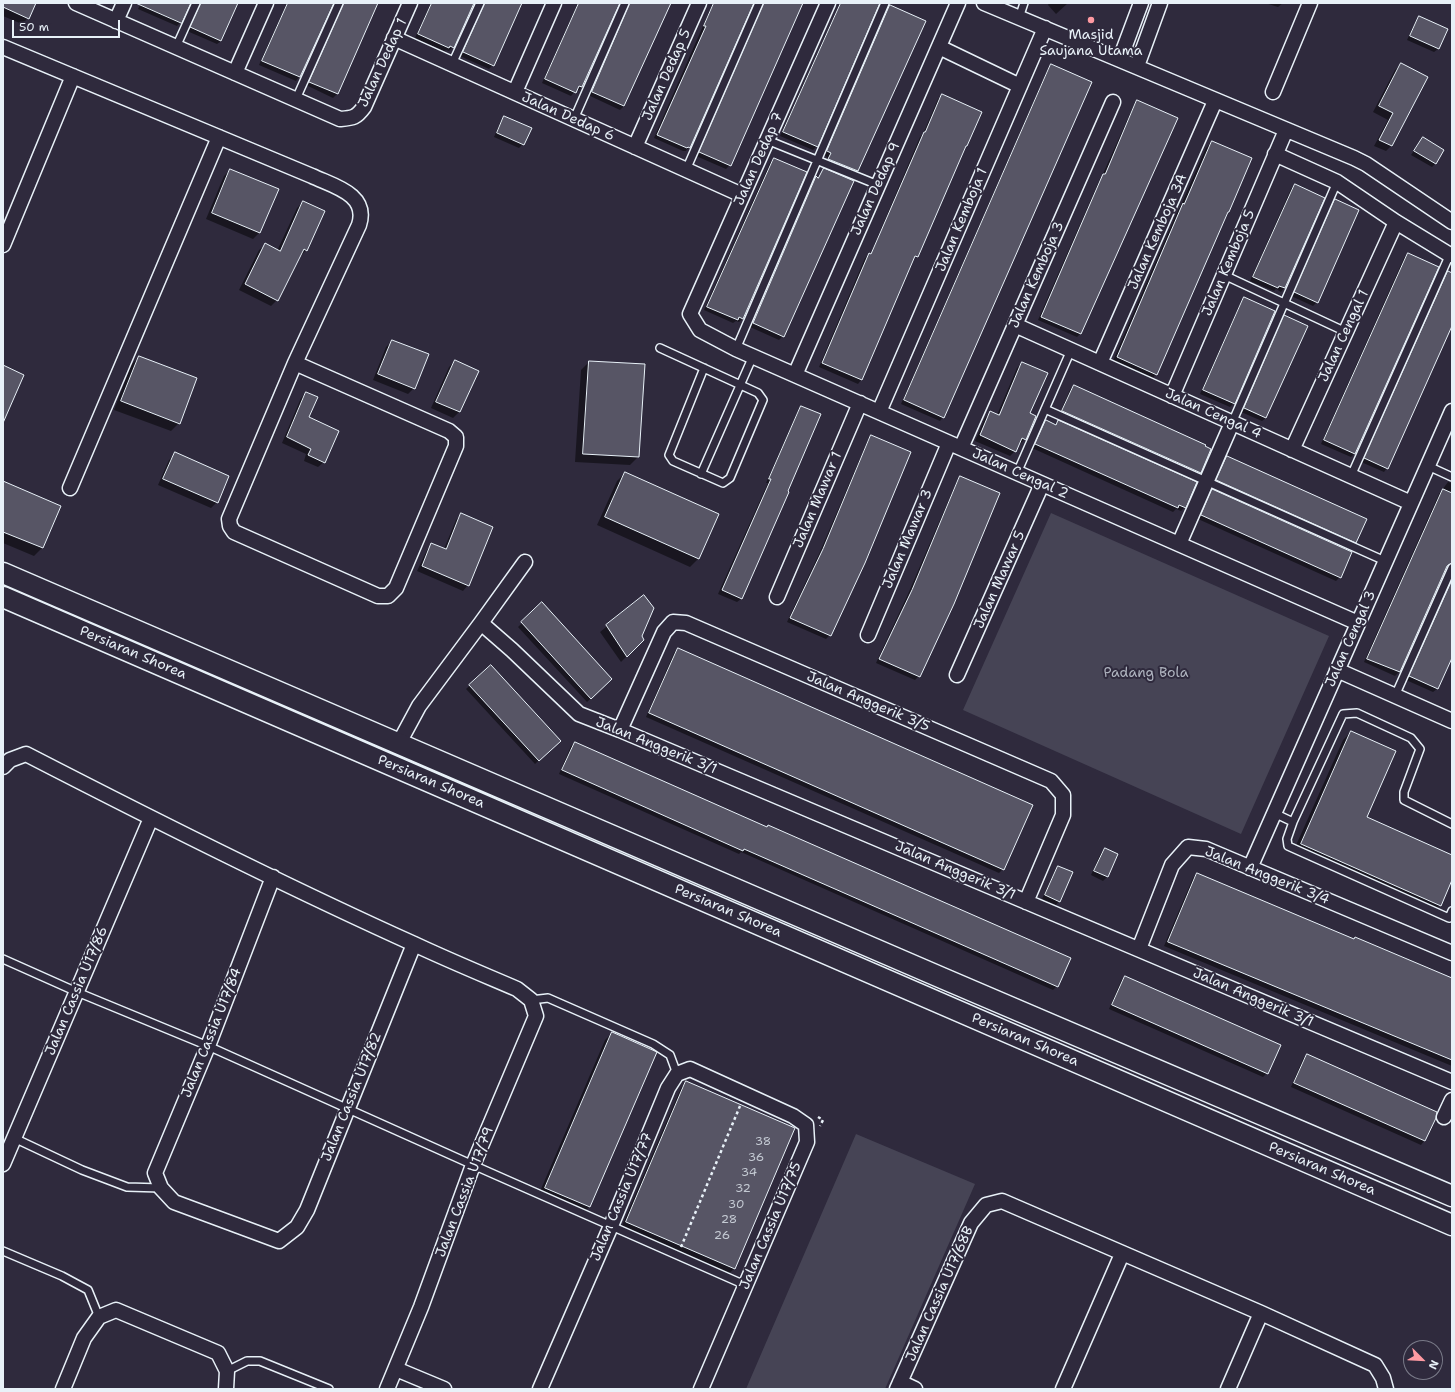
<!DOCTYPE html>
<html>
<head>
<meta charset="utf-8">
<style>
  body { margin:0 }
  #map { position:relative; width:1455px; height:1392px; overflow:hidden; background:#2f2a3d; font-family:"Shantell Sans",sans-serif }
  canvas { display:block }
  .frame { position:absolute; inset:0; border:4px solid #e8f1f8; pointer-events:none }
  .north { position:absolute; left:1403px; top:1340px; width:40px; height:40px; box-sizing:border-box; background:#2f2a3d; border:1px solid #797a88; border-radius:50%; rotate:114deg; font-size:11px; font-weight:700; line-height:16px; text-align:center; color:#e8f1f8 }
  .north::after { content:''; display:block; margin:auto; width:14px; height:18px; background:#ff9aa2; clip-path:polygon(50% 0,100% 100%,50% 72%,0 100%) }
  .scale { position:absolute; left:12px; top:20px; width:108px; height:18px; box-sizing:border-box; border:2px solid #e8f1f8; border-top:0; padding-left:5px; font-size:12px; line-height:14px; white-space:nowrap; color:#e8f1f8; -webkit-text-stroke:3px #2f2a3d; paint-order:stroke }
</style>
</head>
<body>
<div id="map">
<canvas width="1455" height="1392"></canvas>
<div class="frame"></div>
<div class="north">N</div>
<div class="scale">50 m</div>
</div>
<script>
const ctx = document.querySelector('canvas').getContext('2d');
ctx.lineJoin = 'round';
function fill(path, color) { ctx.fillStyle = color; ctx.fill(path, 'evenodd'); }
function strokePath(path, color, width, dash) { ctx.strokeStyle = color; ctx.lineWidth = width; ctx.lineCap = dash ? 'butt' : 'round'; ctx.setLineDash(dash || []); ctx.stroke(path); }
function drawText(font, color, halo, rows, align = 'center') {
  ctx.font = font + ' "Shantell Sans",sans-serif'; ctx.lineWidth = 4; ctx.setLineDash([]); ctx.textBaseline = 'middle'; ctx.strokeStyle = halo; ctx.fillStyle = color; for (const [text, x, y, turn = 0] of rows) {
    ctx.save(); ctx.translate(x, y); ctx.rotate((+turn || 0) * Math.PI / 180); ctx.textAlign = isNaN(turn) ? turn : align; if (halo) ctx.strokeText(text, 0, 0); ctx.fillText(text, 0, 0); ctx.restore();
  }
}
const green = new Path2D(`
  M1051,513L1329,636L1241,834L963,710Z
  M856,1134L975,1184L885,1389H746Z`);
const shadow = new Path2D(`
  M3,3H35L28,18L22,24L3,16Z
  M141,3H189L181,22L177,26L138,9Z
  M195,3H237L221,41L217,44L187,31L197,9V4Z
  M287,3H332L299,77L296,81L259,65Z
  M338,3H377L337,94L333,98L306,85L340,10V4Z
  M431,3H473L453,47L449,51L446,50L444,51L415,38Z
  M479,3H521L493,65L489,69L460,56L481,10V4Z
  M578,3H618L582,87L578,91L576,90L571,96L542,83Z
  M624,3H670L624,106L620,110L588,95L626,10V4Z
  M713,3H752L689,147L686,151H683L654,138Z
  M758,3H802L730,165L726,169L696,156L760,10V4Z
  M840,3H878L817,146L813,150L780,136Z
  M1049,3H1068L1056,14L1048,5Z
  M1265,3H1283L1278,7Z
  M890,6L859,169L853,175L825,163L827,157L824,155L886,10Z
  M1419,18L1446,30L1438,49L1434,52L1407,40L1416,21Z
  M1401,64L1392,145L1386,151L1374,146L1388,120L1373,112L1395,70Z
  M1051,65L943,417L940,421L901,404L1048,69Z
  M942,96L964,148L917,256L912,260L861,380L858,384L819,367L865,258L870,255L920,137L923,134L938,99Z
  M1137,101L1080,334L1077,337L1038,320L1100,179L1102,176L1134,105Z
  M505,117L523,144L519,148L494,137L501,121Z
  M1423,138L1436,163L1432,167L1411,155Z
  M1212,142L1156,374L1151,380L1112,363L1178,210L1180,207L1206,148Z
  M774,159L743,318L739,322L736,321L733,323L704,310L770,163Z
  M230,170L259,233L253,239L206,219L224,176Z
  M824,170L783,336L779,340L750,327L812,181L816,178H817Z
  M1295,185L1284,288L1281,292L1276,289L1274,291L1250,281L1291,189Z
  M1335,200L1317,302L1313,306L1291,296L1331,204Z
  M303,202L306,250L301,256H299L277,300L271,306L239,290L259,250L265,245L277,251L297,208Z
  M1408,254L1354,454L1351,457L1321,444L1404,258Z
  M1448,272L1452,274V323L1387,468L1384,472L1361,462L1444,276Z
  M1244,298L1234,403L1230,407L1200,394L1241,302Z
  M1285,316L1266,418L1262,421L1241,412L1281,320Z
  M392,341L414,388L408,394L373,380L386,347Z
  M139,357L179,423L171,431L114,410L131,365Z
  M455,361L459,412L453,418L431,408L449,367Z
  M589,362L638,457L630,465L575,462L581,370Z
  M1022,363L1029,414L1025,439L1020,444H1018L1015,451L1010,456L975,441L985,418L991,412L997,415L1017,368Z
  M1074,386L1210,449L1200,473L1196,476L1059,415L1070,390Z
  M306,393L308,418L324,462L318,467L304,461L306,454L282,443L301,398Z
  M802,407L787,491L788,492L741,599L737,602L718,594L768,483H766L798,411Z
  M1058,421L1185,507L1181,511L1176,509L1173,512L1032,448L1042,425L1046,422L1054,425Z
  M871,436L830,635L826,639L787,622L819,554L868,440Z
  M175,454L217,502L211,508L158,485L169,460Z
  M1227,457L1356,542L1352,546L1213,484L1223,461Z
  M625,473L698,559L690,567L597,525L617,481Z
  M960,477L919,676L915,680L876,663L908,594L957,481Z
  M3,482L59,506L42,548L34,556L3,543Z
  M1448,482L1452,483V569L1450,567H1446L1399,672L1395,676L1364,662L1439,494Z
  M1212,490L1340,577L1336,581L1198,519L1209,494Z
  M461,515L468,585L463,591L417,571L427,550L432,544L444,549L456,520Z
  M1452,577V655L1437,689L1433,692L1406,680Z
  M644,596L641,636L643,640L621,662L600,632Z
  M542,604L611,679L587,702L518,627Z
  M678,649L1003,869L999,873L646,717L674,653Z
  M490,666L559,741L535,764L466,689Z
  M1351,732L1366,817L1452,856V878L1440,905L1432,913L1293,852L1343,740Z
  M575,743L766,828L1057,986L1053,990L741,852L739,854L559,774L571,746Z
  M1105,849L1117,855L1107,877L1103,881L1091,875L1101,853Z
  M1059,867V901L1056,905L1042,899L1055,871Z
  M1197,874L1354,940L1452,980V1066L1164,946L1193,878Z
  M1125,977L1267,1073L1263,1077L1109,1009L1121,981Z
  M612,1033L589,1207L582,1214L538,1196L605,1040Z
  M1307,1055L1435,1118L1424,1141L1421,1145L1291,1087L1303,1059Z
  M686,1082L794,1129L734,1269L728,1274L621,1228L681,1088Z`);
const building = new Path2D(`
  M3,3H36L29,19L3,7Z
  M136,3H191L182,23Z
  M201,3H238L221,41L190,27Z
  M288,3H334L300,77L262,61Z
  M344,3H378L338,94L309,82Z
  M432,3H474L454,48L450,46L449,48L418,34Z
  M485,3H522L494,66L463,52Z
  M579,3H620L582,87L579,86L576,93L545,79Z
  M630,3H671L624,106L592,92Z
  M714,3H754L690,148L688,147L687,148L657,135L706,26H704Z
  M764,3H803L731,166L699,152Z
  M841,3H880L818,147L783,132Z
  M890,5L926,21L858,171L828,159L831,153L827,151Z
  M1419,16L1448,29L1439,49L1410,36Z
  M1401,63L1428,77L1392,146L1379,140L1393,113L1379,106Z
  M1051,64L1092,82L944,418L904,400Z
  M942,94L982,112L967,146H966L918,257L915,256L862,380L822,363L869,253L871,254L924,132H925Z
  M1137,100L1178,118L1081,334L1041,317L1103,174H1105Z
  M504,116L532,128L524,145L497,133Z
  M1423,137L1444,150L1436,164L1414,151Z
  M1212,141L1252,158L1229,212H1228L1157,375L1117,357L1183,203L1184,204Z
  M774,158L807,172L743,319L739,317L738,320L707,307Z
  M824,168L854,181L784,337L753,323L816,176L818,178Z
  M230,169L279,189L260,233L212,213Z
  M1295,184L1325,198L1285,288L1279,286L1278,288L1253,277Z
  M1335,199L1359,210L1318,303L1294,292Z
  M303,201L325,211L307,251L304,249L278,301L245,284L265,243L280,251Z
  M1408,253L1439,267L1355,454L1324,440Z
  M1448,271L1452,273V326L1388,469L1364,458Z
  M1244,297L1275,311L1235,404L1203,390Z
  M1284,315L1308,326L1266,418L1244,408Z
  M392,340L429,354L415,389L378,374Z
  M139,356L197,378L180,424L121,401Z
  M455,360L479,371L460,412L436,402Z
  M589,361L645,364L639,457L583,454Z
  M1022,362L1048,373L1030,413L1036,416L1026,440L1022,438L1016,452L980,435L990,411L999,415Z
  M3,365L24,375L3,423Z
  M1074,385L1206,445L1205,446L1211,449L1201,473L1062,411Z
  M306,392L318,397L309,417L339,431L325,463L308,455L311,449L287,437Z
  M801,406L821,414L788,491L789,492L742,599L722,590L771,479H769Z
  M1046,420L1056,425L1058,420L1197,482L1186,508L1179,505L1178,508L1035,444Z
  M871,435L911,452L865,563L831,636L790,618L823,549Z
  M175,452L229,476L218,503L163,479Z
  M1227,456L1367,519L1356,543L1216,480Z
  M625,472L719,514L699,559L605,517Z
  M960,476L1000,493L954,604L920,677L879,659L912,590Z
  M3,481L61,506L43,548L3,532Z
  M1212,489L1352,552L1341,578L1201,515Z
  M1443,489L1452,493V563L1447,566L1400,672L1367,659Z
  M461,513L493,527L469,586L422,566L431,543L446,549Z
  M1452,580V658L1438,689L1409,676Z
  M644,595L654,608L642,636L644,640L627,657L606,625Z
  M542,602L612,679L591,699L521,622Z
  M678,648L1033,805L1004,870L649,713Z
  M491,665L561,741L539,761L469,685Z
  M1351,731L1396,751L1367,817L1452,855V880L1441,906L1301,844Z
  M575,742L767,827L768,825L1071,958L1058,987L744,849L743,851L562,770Z
  M1105,848L1118,854L1108,877L1094,871Z
  M1058,866L1073,872L1060,902L1045,895Z
  M1197,873L1354,939L1355,937L1452,978V1060L1168,942Z
  M1125,976L1281,1045L1268,1074L1112,1005Z
  M612,1032L657,1052L590,1207L545,1188Z
  M1307,1054L1437,1112L1436,1118L1425,1141L1294,1083Z
  M686,1081L795,1128L735,1269L626,1222Z`);
const path = new Path2D(`
  M818,1117L823,1120L820,1126
  M681,1247L740,1106`);
const lane = new Path2D(`
  M1019,18L1024,3
  M176,47L196,3
  M452,64L480,3
  M296,99L339,3
  M574,119L625,3
  M767,140L878,185
  M686,170L759,3
  M1224,275L1346,332
  M660,348L758,393L763,400L730,478L723,483L673,461L669,455L704,368
  M736,349L885,3
  M1045,409L1385,561
  M1232,423L1337,182
  M1428,466L1452,477
  M1017,473L1071,350
  M701,474L753,356
  M1351,476L1450,254
  M1395,696L1452,568
  M1274,813L1293,822
  M1452,824L1404,800V792L1420,749L1411,738L1357,713L1343,714L1293,822L1287,839L1288,846L1449,918L1452,911
  M3,959L77,992L208,1046L473,1165L745,1285
  M531,1000L548,998L653,1044L670,1055L677,1074
  M14,1138L82,1170L127,1187L161,1188
  M3,1251L62,1276L88,1290L99,1317
  M227,1371L247,1361H260L329,1389`);
const street = new Path2D(`
  M76,3L340,119C353,118 356,118 364,107L410,3
  M828,3L690,314L700,330L736,349L1358,623
  M984,3C1107,54 1231,107 1354,158L1366,164L1452,222
  M116,21L124,3
  M394,38L742,195
  M3,47L312,176C333,186 369,194 359,225L295,363L229,519L230,526L234,532L378,596H388L396,588L456,446V437L449,431L295,363
  M939,47L1020,86
  M1120,59L1141,3
  M1137,66L1160,3
  M235,73L266,3
  M515,92L554,3
  M1273,92L1310,3
  M635,147L699,3
  M1275,154L1337,182L1396,222L1450,255
  M3,245L73,76
  M1015,325L1411,503
  M1100,363L1215,101
  M795,375L958,3
  M1172,396L1286,130
  M879,412L1045,28
  M961,448L1113,102
  M1292,450L1396,222
  M70,488L219,137
  M1179,544L1232,423
  M777,597L860,403
  M481,623L512,650L579,714L620,730L1452,1082
  M868,635L949,443
  M1337,670L1452,721
  M957,675L1042,484
  M620,730L664,632L673,622L686,623L1051,781L1063,795V815L1026,902
  M399,743L419,706L481,623L525,562
  M3,767L10,760L26,754C154,820 283,885 414,944C448,960 482,974 517,989L531,1000L536,1016L473,1165L421,1307L387,1389
  M1250,868L1452,411
  M273,877L208,1046L155,1173L161,1188L174,1202L279,1241L297,1227L307,1210L414,944
  M1139,949L1172,865L1188,847L1206,849L1452,953
  M1444,1117L1452,1100
  M3,1164L151,818
  M396,1369L444,1389
  M900,1382L915,1389
  M63,1389L84,1338L99,1317L116,1310L218,1353L227,1371L226,1389
  M540,1389L611,1226L668,1088L677,1074L690,1069L793,1116L806,1125L807,1142L701,1389
  M897,1389L971,1223L986,1205L1002,1201L1261,1313L1375,1365L1383,1378L1386,1389
  M1063,1389L1122,1254
  M1228,1389L1261,1313`);
const secondary = new Path2D(`
  M3,573L942,978L1452,1196
  M3,597L1452,1225`);
const markers = [
  [1091,20,4,"#ff9aa2"]
];
const numberNames = [
  ["38",763,1142],
  ["36",756,1158],
  ["34",749,1173],
  ["32",743,1189],
  ["30",736,1205],
  ["28",729,1220],
  ["26",722,1236]
];
const poiNames = [
  ["Masjid",1091,35],
  ["Saujana Utama",1091,51]
];
const streetNames = [
  ["Jalan Dedap 1",383,63,-65],
  ["Jalan Dedap 5",667,75,-66],
  ["Jalan Dedap 6",568,117,24],
  ["Jalan Dedap 7",759,159,-66],
  ["Jalan Dedap 9",876,189,-66],
  ["Jalan Kemboja 1",962,220,-67],
  ["Jalan Kemboja 3A",1158,232,-66],
  ["Jalan Kemboja 5",1229,263,-67],
  ["Jalan Kemboja 3",1037,275,-66],
  ["Jalan Cengal 1",1344,336,-65],
  ["Jalan Cengal 4",1213,414,24],
  ["Jalan Cengal 2",1020,474,24],
  ["Jalan Mawar 1",818,500,-67],
  ["Jalan Mawar 3",908,539,-67],
  ["Jalan Mawar 5",1000,580,-66],
  ["Jalan Cengal 3",1351,639,-66],
  ["Persiaran Shorea",133,653,23],
  ["Jalan Anggerik 3/5",868,702,23],
  ["Jalan Anggerik 3/1",656,746,22],
  ["Persiaran Shorea",431,782,23],
  ["Jalan Anggerik 3/1",955,871,23],
  ["Jalan Anggerik 3/4",1267,876,22],
  ["Persiaran Shorea",728,911,23],
  ["Jalan Cassia U17/86",77,991,-67],
  ["Jalan Anggerik 3/1",1253,998,23],
  ["Jalan Cassia U17/84",212,1033,-68],
  ["Persiaran Shorea",1025,1040,23],
  ["Jalan Cassia U17/82",352,1097,-68],
  ["Persiaran Shorea",1322,1169,23],
  ["Jalan Cassia U17/79",465,1192,-69],
  ["Jalan Cassia U17/77",622,1197,-67],
  ["Jalan Cassia U17/75",771,1226,-67],
  ["Jalan Cassia U17/68B",940,1294,-66]
];
const parkNames = [
  ["Padang Bola",1146,673]
];
fill(green, '#464455');
fill(shadow, '#0007');
fill(building, '#575565');
strokePath(building, '#e8f1f8', 1);
strokePath(lane, '#e8f1f8', 10);
strokePath(street, '#e8f1f8', 17);
strokePath(secondary, '#e8f1f8', 23);
strokePath(path, '#e8f1f8', 2.5, [3, 3]);
strokePath(lane, '#2f2a3d', 7);
strokePath(street, '#2f2a3d', 14);
strokePath(secondary, '#2f2a3d', 20);
for (const [x, y, r, color] of markers) { const dot = new Path2D(); dot.arc(x, y, r, 0, 2 * Math.PI); ctx.fillStyle = color; ctx.fill(dot); strokePath(dot, '#2f2a3d', 1.5); }
drawText('12px', '#c4cad3', null, numberNames);
drawText('14px', '#e8f1f8', '#2f2a3d', poiNames);
drawText('14px', '#e8f1f8', '#2f2a3d', streetNames);
drawText('14px', '#afb4bf', '#2f2a3d', parkNames);
</script>
</body>
</html>
